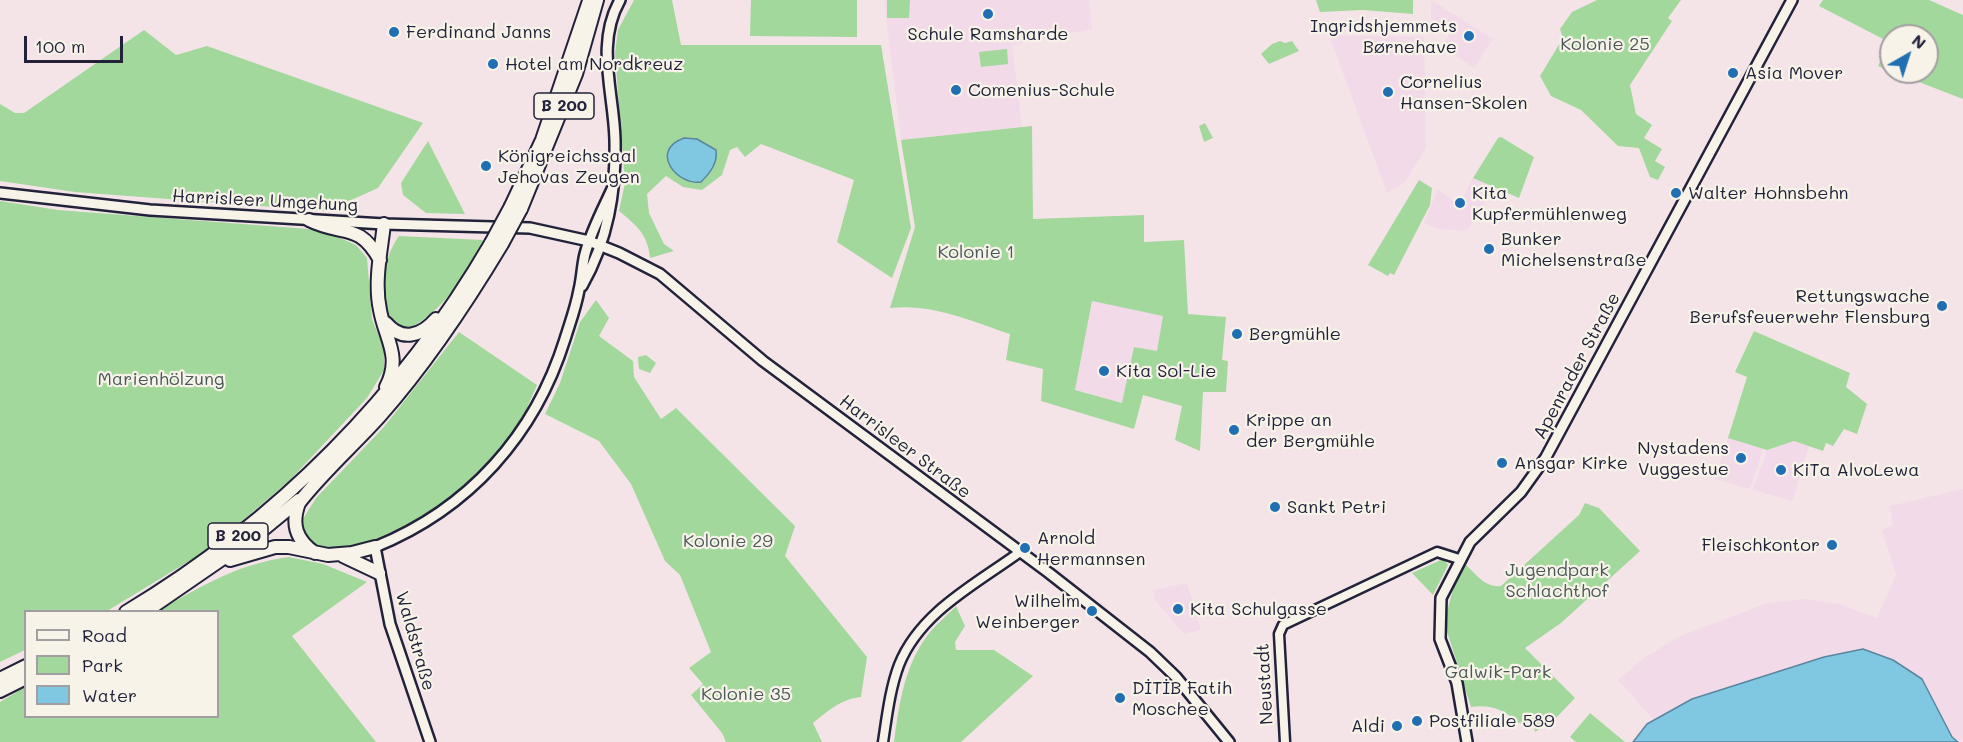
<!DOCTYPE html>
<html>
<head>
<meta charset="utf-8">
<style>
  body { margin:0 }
  #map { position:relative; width:1963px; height:742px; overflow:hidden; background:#f4e4e8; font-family:Mali,sans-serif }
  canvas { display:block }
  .legend { position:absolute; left:24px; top:610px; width:195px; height:108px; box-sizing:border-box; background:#f7f3e8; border:2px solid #a29fa3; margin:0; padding:8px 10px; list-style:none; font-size:18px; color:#22223b }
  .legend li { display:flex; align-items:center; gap:12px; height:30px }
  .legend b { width:30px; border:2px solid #a29fa3 }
  .north { position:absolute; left:1879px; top:24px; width:60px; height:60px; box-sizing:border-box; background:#f7f3e8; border:2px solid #a29fa3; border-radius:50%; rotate:39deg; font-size:16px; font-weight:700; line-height:24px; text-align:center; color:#22223b }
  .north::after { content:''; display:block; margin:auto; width:21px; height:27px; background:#1f6fb2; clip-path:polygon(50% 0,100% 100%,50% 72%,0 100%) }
  .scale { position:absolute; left:24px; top:36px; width:99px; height:27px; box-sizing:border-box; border:3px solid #22223b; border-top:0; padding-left:8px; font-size:18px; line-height:21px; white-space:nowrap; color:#22223b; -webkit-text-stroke:4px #f7f3e8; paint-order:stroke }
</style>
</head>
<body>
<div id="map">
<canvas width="1963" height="742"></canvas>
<ul class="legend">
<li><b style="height:8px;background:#f7f3e8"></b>Road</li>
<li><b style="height:16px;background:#a3d89c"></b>Park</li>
<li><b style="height:16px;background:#80c8e1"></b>Water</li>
</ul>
<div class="north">N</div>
<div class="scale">100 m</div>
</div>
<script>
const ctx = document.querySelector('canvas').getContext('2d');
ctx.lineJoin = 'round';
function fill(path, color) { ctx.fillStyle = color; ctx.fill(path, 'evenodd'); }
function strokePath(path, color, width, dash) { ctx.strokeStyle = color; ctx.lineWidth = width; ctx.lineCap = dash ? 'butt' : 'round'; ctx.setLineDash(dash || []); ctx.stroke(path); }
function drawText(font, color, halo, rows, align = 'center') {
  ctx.font = font + ' Mali,sans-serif'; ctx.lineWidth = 4.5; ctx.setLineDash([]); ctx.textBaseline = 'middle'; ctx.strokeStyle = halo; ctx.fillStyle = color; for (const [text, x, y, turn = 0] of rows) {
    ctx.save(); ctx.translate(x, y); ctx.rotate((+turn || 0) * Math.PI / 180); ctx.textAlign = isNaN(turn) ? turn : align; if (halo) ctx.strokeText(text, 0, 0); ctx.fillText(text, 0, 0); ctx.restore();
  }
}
const built = new Path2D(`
  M884,0H1089L1092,29L1012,45L1022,127L901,140Z
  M1431,0L1493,39L1474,68L1442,47L1451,32L1431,19Z
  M1329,35L1424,37L1426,148L1404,183L1387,193Z
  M1473,178L1494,188L1467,231L1437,229L1424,223L1438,189L1453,201L1463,197Z
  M1092,301L1164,315L1157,351L1134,347L1123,403L1075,390Z
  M1728,438L1763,449L1750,489L1715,479Z
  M1794,441L1809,446L1792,501L1753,490L1767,450Z
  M1963,489V742L1952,737L1922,679L1824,657L1692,699L1654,720L1618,680L1644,658L1678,637L1767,603L1804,599L1839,604L1877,618L1896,575L1882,530L1893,525L1890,506Z
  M1187,583L1201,630L1184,634L1155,600L1153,590Z`);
const green = new Path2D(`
  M634,0H672L681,45H881L911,228L892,278L837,242L854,180L761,144L745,157L737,147L730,150L722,175L702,190L683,187L666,176L647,194L649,213L664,244L674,251L650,258C648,234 636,225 619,211L625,183L615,53L618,30Z
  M751,0H857V37L750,36Z
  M887,0H910L909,18H887Z
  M1316,0H1413V14L1363,10L1320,12Z
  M1597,0H1681L1668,18L1672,21L1630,85L1636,114L1652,125L1644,138L1662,149L1655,161L1665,167L1658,180L1650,177L1639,148L1618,146L1581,110L1551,96L1540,76L1563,38L1560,29L1572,12Z
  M1823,0H1929L1963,15V99L1893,72H1927V36H1891V71L1878,66L1889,42L1819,6Z
  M144,30L176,55L207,46L423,123L378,188L327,211L75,192L0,181V104L15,113H24Z
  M1280,41L1285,43L1292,41L1299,51L1269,64L1261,54L1272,44Z
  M1007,49L1008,64L981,67L979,52Z
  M1205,123L1213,138L1204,142L1199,126Z
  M1032,126L1033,219L1144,215V242L1184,240L1188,314L1226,317L1222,360L1228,361L1226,392H1203L1200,451L1175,440L1182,406L1143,395L1134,429L1041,401L1043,369L1006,360L1010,334C971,321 932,303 890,308L915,227L901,140ZM1092,301L1163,316L1157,351L1134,347L1122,403L1075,390Z
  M1501,137L1534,157L1519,198L1473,178L1498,138Z
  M428,141L465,214L426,213L403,195L401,183Z
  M1419,180L1432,188L1430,205L1394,275L1390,273L1388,276L1368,265Z
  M0,201L58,210L322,230L356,245L367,258L372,319L384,349V370L367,398L289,481L209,549L107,611L26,612L25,650L0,662Z
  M399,236L483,240C460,281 449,306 406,331C371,320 381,260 399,236Z
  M596,300L609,318L599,336L633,361L634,377L661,419L676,408L795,526L785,556L867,657L861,697C841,699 828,711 813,723L822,742H726L722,733L691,695L703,684L689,668L711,652L680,575L665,561L631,484L599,441L545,414L560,383L580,322Z
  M1754,331L1850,373L1846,387L1867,404L1857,434L1844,429L1833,446L1826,443L1823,451L1794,441L1767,450L1728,438L1747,377L1735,372Z
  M459,332L537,385L515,435L462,492L416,521L362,545L328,550L305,541L301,522L316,498L383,428Z
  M646,355L656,363L650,373L639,369L638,357Z
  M1585,503L1599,508L1640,551L1561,623L1525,648L1575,698L1555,719L1535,732L1533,722L1518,723C1505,709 1489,704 1471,707L1444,622L1456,579L1465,564C1476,574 1485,588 1501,586L1579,515Z
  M289,557L323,564L367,582L292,636L376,742H0V702L25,687L26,716H218V612L158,611C202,586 237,564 289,557Z
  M1443,559L1448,565L1433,595L1412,573Z
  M956,606L965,626L955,642L956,650H994L1033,676L961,742H894C899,705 904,667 927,636C935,625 947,616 956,606Z
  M1590,713L1625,742H1576L1570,737Z`);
const water = new Path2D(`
  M684,138L697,139L716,150C718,163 710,173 701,182C678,186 648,151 684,138Z
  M1863,649L1893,660L1922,679L1952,737L1958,742H1633L1647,724L1692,699L1824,657Z`);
const tertiary = new Path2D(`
  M883,742C887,716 890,689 899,665C920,612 976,584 1020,552
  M1285,742L1279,634L1283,625L1437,552L1459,559`);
const secondary = new Path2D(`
  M0,193L150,210L384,224L530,228L589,241L619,253L660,274L763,361L1049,573L1150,652L1176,677L1229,742
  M582,286C608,240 616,192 615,140C614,93 595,44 620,0
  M430,742L390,624L375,547C469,509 535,435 565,339C570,323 576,307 579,290C582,278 582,266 585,254C591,231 603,209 613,187
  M1467,742L1457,683L1440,639L1441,598L1470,542L1521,492L1546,457L1792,0`);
const trunk = new Path2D(`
  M511,206L542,140L589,1
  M521,209L576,74L597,0
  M309,220C343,237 358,221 380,260
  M384,224C381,251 374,282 380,310C385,339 402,356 386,387
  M386,323C402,342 421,336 436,319
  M315,553C296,540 291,524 299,503C323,472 354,445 380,416C427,363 466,304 502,244
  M343,556L379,573
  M230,560L275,547H289L328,555L352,553L375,547
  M126,612C278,521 402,396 491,243
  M145,612L254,537L299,500
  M0,679L26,666
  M0,691L26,678`);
const trunkBridge = new Path2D(`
  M491,243L511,206
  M502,244L521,209`);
const markers = [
  [988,14,6,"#1f6fb2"],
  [394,32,6,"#1f6fb2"],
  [1469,36,6,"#1f6fb2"],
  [493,64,6,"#1f6fb2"],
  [1733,73,6,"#1f6fb2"],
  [956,90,6,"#1f6fb2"],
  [1388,92,6,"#1f6fb2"],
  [486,166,6,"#1f6fb2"],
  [1676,193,6,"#1f6fb2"],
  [1460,203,6,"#1f6fb2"],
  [1489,249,6,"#1f6fb2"],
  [1942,306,6,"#1f6fb2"],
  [1237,334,6,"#1f6fb2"],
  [1104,371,6,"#1f6fb2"],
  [1234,430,6,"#1f6fb2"],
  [1741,458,6,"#1f6fb2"],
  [1502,463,6,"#1f6fb2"],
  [1781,470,6,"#1f6fb2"],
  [1275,507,6,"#1f6fb2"],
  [1832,545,6,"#1f6fb2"],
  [1025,548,6,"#1f6fb2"],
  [1178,609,6,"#1f6fb2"],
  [1092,611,6,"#1f6fb2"],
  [1120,698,6,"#1f6fb2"],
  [1417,721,6,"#1f6fb2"],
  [1397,726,6,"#1f6fb2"]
];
const shields = [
  [564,106,60],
  [238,536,60]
];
const shieldNames = [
  ["B 200",564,106],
  ["B 200",238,536]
];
const poiNames = [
  ["Ingridshjemmets",1457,26,"right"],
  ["Børnehave",1457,47,"right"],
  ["Ferdinand Janns",406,32],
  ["Schule Ramsharde",988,34,"center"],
  ["Hotel am Nordkreuz",505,64],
  ["Asia Mover",1745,73],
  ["Cornelius",1400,82],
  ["Hansen-Skolen",1400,103],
  ["Comenius-Schule",968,90],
  ["Königreichssaal",498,156],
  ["Jehovas Zeugen",498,177],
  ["Kita",1472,193],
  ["Kupfermühlenweg",1472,214],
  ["Walter Hohnsbehn",1688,193],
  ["Bunker",1501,239],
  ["Michelsenstraße",1501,260],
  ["Rettungswache",1930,296,"right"],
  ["Berufsfeuerwehr Flensburg",1930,317,"right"],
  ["Bergmühle",1249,334],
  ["Kita Sol-Lie",1116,371],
  ["Krippe an",1246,420],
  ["der Bergmühle",1246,441],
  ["Nystadens",1729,448,"right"],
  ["Vuggestue",1729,469,"right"],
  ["Ansgar Kirke",1514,463],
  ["KiTa AlvoLewa",1793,470],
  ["Sankt Petri",1287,507],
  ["Arnold",1037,538],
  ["Hermannsen",1037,559],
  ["Fleischkontor",1820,545,"right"],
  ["Wilhelm",1080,601,"right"],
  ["Weinberger",1080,622,"right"],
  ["Kita Schulgasse",1190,609],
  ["DİTİB Fatih",1132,688],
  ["Moschee",1132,709],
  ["Postfiliale 589",1429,721],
  ["Aldi",1385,726,"right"]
];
const parkNames = [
  ["Kolonie 25",1605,44],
  ["Kolonie 1",976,252],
  ["Marienhölzung",161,379],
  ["Kolonie 29",728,541],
  ["Jugendpark",1557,570],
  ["Schlachthof",1557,591],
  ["Galwik-Park",1498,672],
  ["Kolonie 35",746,694]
];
const streetNames = [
  ["Harrisleer Umgehung",265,201,3],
  ["Apenrader Straße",1577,366,-62],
  ["Harrisleer Straße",905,447,37],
  ["Waldstraße",415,641,74],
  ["Neustadt",1265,684,-93]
];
fill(built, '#f2dae8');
fill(green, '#a3d89c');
fill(water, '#80c8e1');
strokePath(water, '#5a869f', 1.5);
strokePath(tertiary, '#22223b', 13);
strokePath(secondary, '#22223b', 14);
strokePath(trunk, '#22223b', 16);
strokePath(tertiary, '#f7f3e8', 8);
strokePath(secondary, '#f7f3e8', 9);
strokePath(trunk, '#f7f3e8', 12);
strokePath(trunkBridge, '#22223b', 16, []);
strokePath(trunkBridge, '#f7f3e8', 12);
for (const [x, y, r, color] of markers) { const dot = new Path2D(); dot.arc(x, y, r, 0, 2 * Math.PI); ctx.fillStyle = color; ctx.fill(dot); strokePath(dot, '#f7f3e8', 2); }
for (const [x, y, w] of shields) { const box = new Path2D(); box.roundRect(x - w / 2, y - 13, w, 26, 4.5); ctx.fillStyle = '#f7f3e8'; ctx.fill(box); strokePath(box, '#22223b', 1.5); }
drawText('bold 16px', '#22223b', null, shieldNames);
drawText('18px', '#22223b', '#f7f3e8', poiNames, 'left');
drawText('18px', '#495958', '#f7f3e8', parkNames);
drawText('18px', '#22223b', '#f7f3e8', streetNames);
</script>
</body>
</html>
